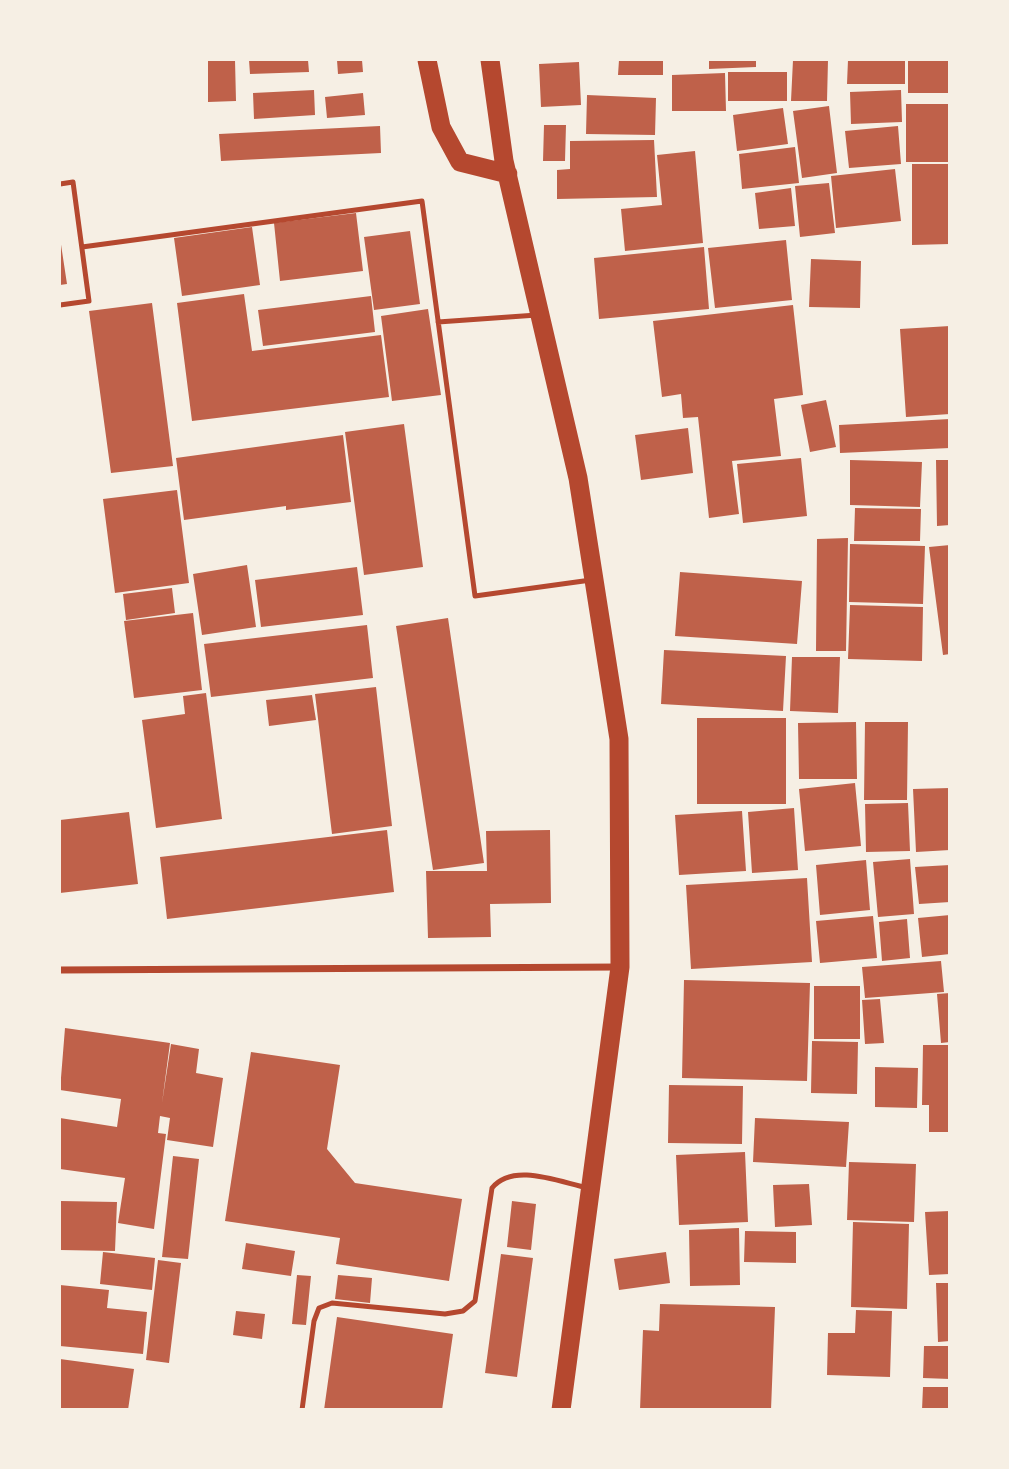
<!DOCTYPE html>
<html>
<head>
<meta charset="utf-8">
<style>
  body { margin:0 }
  #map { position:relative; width:1009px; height:1469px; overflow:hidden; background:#f6efe4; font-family:"IBM Plex Sans",sans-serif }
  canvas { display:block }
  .frame { position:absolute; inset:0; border:61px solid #f6efe4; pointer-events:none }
</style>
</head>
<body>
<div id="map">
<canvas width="1009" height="1469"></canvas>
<div class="frame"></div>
</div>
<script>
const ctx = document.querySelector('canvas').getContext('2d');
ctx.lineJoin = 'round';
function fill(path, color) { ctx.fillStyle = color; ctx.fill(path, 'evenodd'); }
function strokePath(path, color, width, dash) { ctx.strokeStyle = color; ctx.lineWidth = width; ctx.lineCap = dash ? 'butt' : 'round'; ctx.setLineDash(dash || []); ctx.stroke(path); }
const building = new Path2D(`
  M208,60H235L236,101L208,102Z
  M249,60H308L309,72L250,74Z
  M337,60H362L363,72L338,74Z
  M619,60H663V75H618Z
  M709,60H756V67L709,69Z
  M793,60H828L827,101H791Z
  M848,60H905V84H847Z
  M908,60H950V93H908Z
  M579,62L581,105L541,107L539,64Z
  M728,72H787V101H728Z
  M725,73L726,111H672V75Z
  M314,90L315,115L254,119L253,93Z
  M901,90L902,122L851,124L850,92Z
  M363,93L365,115L327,118L325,97Z
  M587,95L656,98L655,135L586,134Z
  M906,104H950V162H906Z
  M829,106L837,173L802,178L793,111Z
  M783,108L788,144L737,151L733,115Z
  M544,125H566L565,161H543Z
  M380,126L381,153L221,161L219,134Z
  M898,126L901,164L849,168L845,131Z
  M654,140L657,197L557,199V170L570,169V141Z
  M795,147L799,183L742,189L739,154Z
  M695,151L703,243L625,251L621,209L662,205L657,155Z
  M912,164H950V244L912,245Z
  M895,169L901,221L836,228L831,176Z
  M829,183L835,233L800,237L795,186Z
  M791,188L795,226L759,229L755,193Z
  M356,213L363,271L280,281L274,223Z
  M252,227L260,285L182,296L174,238Z
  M410,231L420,304L374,310L364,237Z
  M60,238L67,284L60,285Z
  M786,240L792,300L715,308L708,248Z
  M704,247L709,309L599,319L594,258Z
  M811,259L861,261L860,308L809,307Z
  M244,294L252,351L381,335L389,397L192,421L177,303Z
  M371,296L375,332L263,346L258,310Z
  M152,303L173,466L111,473L89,311Z
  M793,305L803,395L774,399L781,456L732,461L739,514L709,518L698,417L683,418L681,394L662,397L653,321Z
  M428,309L441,395L392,401L381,316Z
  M950,326V414L906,417L900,329Z
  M826,400L836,447L810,452L801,405Z
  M950,419V448L840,453L839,425Z
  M404,424L423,567L364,575L345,432Z
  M688,428L693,473L641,480L635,435Z
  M343,435L351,502L286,510V506L184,520L176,458Z
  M801,458L807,516L743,523L737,464Z
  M850,460L922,462L920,507L850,505Z
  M936,460H950V525L937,526Z
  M177,490L189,583L115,593L103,499Z
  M855,508L921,509L920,541H854Z
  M848,538L846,651H816L817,539Z
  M850,544L925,546L923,604L849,602Z
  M950,545V654L943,655L929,547Z
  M247,565L256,627L202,635L193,574Z
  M357,567L363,615L261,627L255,580Z
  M680,572L802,581L797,644L675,636Z
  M172,588L175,613L126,620L123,594Z
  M850,605L923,607L922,661L848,659Z
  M193,613L202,690L134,698L124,621Z
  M448,618L484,863L433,870L396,626Z
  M367,625L373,678L211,697L204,644Z
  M664,650L786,656L783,711L661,704Z
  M792,657H840L838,713L790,711Z
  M376,687L392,826L332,834L315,694Z
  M206,693L222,819L156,828L142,720L185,714L183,696Z
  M312,695L316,720L269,726L266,700Z
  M697,718H786V804H697Z
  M856,722L857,779H799L798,723Z
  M865,722H908L907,800H864Z
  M855,783L861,846L805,851L799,789Z
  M950,788V850L916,852L913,789Z
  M908,803L910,851L866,852L865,804Z
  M794,808L798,870L752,873L748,812Z
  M742,811L746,871L679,875L675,815Z
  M129,812L138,884L60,893V820Z
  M387,830L394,892L167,919L160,857Z
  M550,830L551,903L490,904L491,937L428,938L426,871H487L486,831Z
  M910,859L914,914L878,917L873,862Z
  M866,860L870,910L820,915L816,865Z
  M950,865V902L919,904L915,867Z
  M807,878L812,962L691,969L686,885Z
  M950,915V954L922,957L918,918Z
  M873,916L877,958L820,963L816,921Z
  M907,919L910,958L882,961L879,922Z
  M941,961L944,992L865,998L862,967Z
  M684,980L810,983L807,1081L682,1078Z
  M814,986H860V1039H814Z
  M950,993V1042L941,1043L937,994Z
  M880,999L884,1043L865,1044L862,1000Z
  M65,1028L170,1043L162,1103L171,1044L199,1049L196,1073L223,1078L213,1147L167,1140L170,1118L160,1116L158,1133L166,1134L154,1229L118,1223L125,1178L60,1169V1118L117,1127L121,1099L60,1090Z
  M812,1041L858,1042L857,1094L811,1093Z
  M923,1045H950V1132H929V1105H922Z
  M251,1052L340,1065L327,1149L355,1183L462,1199L449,1281L336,1264L340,1238L225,1221Z
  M875,1067L918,1068L917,1108L875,1107Z
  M669,1085L743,1086L742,1144L668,1143Z
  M755,1118L849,1122L846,1167L753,1162Z
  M745,1152L748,1222L679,1225L676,1155Z
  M173,1156L199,1159L188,1259L162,1257Z
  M849,1162L916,1164L914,1222L847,1220Z
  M809,1184L812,1225L775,1227L773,1185Z
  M60,1201L117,1202L115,1251L60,1250Z
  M512,1201L536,1204L531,1250L507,1247Z
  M950,1211V1274L929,1275L925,1212Z
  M853,1222L909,1224L907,1309L851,1307Z
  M739,1228L740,1285L690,1286L689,1230Z
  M745,1231L796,1232V1263L744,1262Z
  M246,1243L295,1251L291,1276L242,1269Z
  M103,1252L155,1258L152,1290L100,1284Z
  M666,1252L670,1283L619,1290L614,1259Z
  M501,1254L533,1258L517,1377L485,1373Z
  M158,1260L181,1263L169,1363L146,1360Z
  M297,1275L311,1276L306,1325L292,1324Z
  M338,1275L372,1278L370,1303L335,1299Z
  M936,1283H950V1341L938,1342Z
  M60,1285L109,1290L107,1308L147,1312L143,1354L60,1346Z
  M660,1304L775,1307L771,1410H640L643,1330L659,1331Z
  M856,1310L892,1311L890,1377L827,1375L828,1333H855Z
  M236,1311L265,1314L262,1339L233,1335Z
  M337,1317L453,1334L442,1410H324Z
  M924,1346H950V1379L923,1378Z
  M60,1359L134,1369L128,1410H60Z
  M923,1387H950V1410H922Z`);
const service = new Path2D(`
  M60,184L73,182L89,301L60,305
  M82,247L422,201L475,596L591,580
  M438,322L537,315
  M302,1410L314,1321L319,1308L332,1303L445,1314L463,1311L475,1301L492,1188C513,1162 559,1182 588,1188`);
const minor = new Path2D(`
  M60,970L619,967`);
const trunk = new Path2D(`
  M427,60L441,127L460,162L508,174
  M490,60L504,161L578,478L619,739L620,967L561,1410`);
fill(building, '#bf614a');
strokePath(service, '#b5482f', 5);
strokePath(minor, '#b5482f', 7);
strokePath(trunk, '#b5482f', 19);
</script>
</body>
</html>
